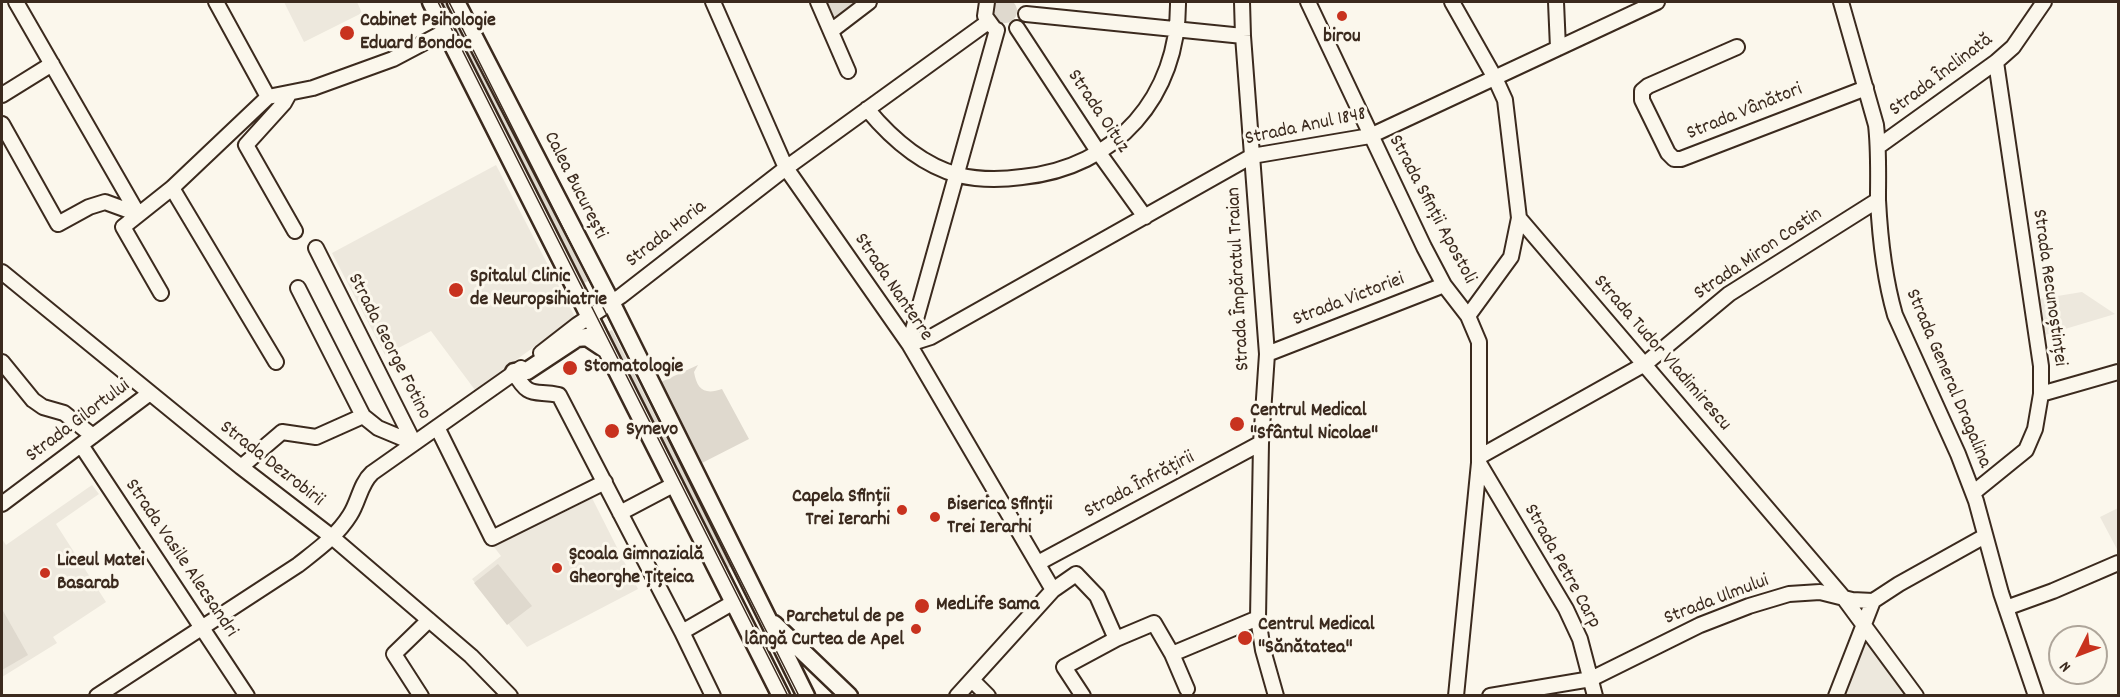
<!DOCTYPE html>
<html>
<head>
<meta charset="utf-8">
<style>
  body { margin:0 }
  #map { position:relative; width:2120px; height:697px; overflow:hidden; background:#fbf7ec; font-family:Dekko,sans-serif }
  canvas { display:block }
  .frame { position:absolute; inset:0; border:3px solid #3b2a1e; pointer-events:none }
  .north { position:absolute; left:2048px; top:625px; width:60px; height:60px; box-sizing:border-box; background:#fbf7ec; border:2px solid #aea59a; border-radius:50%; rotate:228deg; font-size:16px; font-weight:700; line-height:24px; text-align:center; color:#3b2a1e }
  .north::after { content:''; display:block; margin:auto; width:21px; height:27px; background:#c8321e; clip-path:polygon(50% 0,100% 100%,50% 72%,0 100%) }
</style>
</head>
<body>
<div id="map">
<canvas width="2120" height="697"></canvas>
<div class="frame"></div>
<div class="north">N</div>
</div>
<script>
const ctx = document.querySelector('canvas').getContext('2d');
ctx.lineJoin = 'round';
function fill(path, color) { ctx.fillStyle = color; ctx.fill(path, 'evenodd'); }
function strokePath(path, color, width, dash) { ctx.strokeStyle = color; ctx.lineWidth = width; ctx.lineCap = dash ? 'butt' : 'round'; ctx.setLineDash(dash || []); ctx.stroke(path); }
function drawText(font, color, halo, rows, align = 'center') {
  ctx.font = font + ' Dekko,sans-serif'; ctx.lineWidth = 6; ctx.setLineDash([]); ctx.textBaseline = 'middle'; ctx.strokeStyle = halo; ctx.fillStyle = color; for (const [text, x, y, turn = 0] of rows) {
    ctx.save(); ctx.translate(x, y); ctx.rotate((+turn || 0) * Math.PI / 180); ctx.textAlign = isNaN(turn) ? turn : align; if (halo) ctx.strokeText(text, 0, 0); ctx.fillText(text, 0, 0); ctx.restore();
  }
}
const built = new Path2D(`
  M284,2H357L362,13L304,42Z
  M496,165L575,317L475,390L431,331L385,355L332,253Z
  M2082,292L2115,314L2045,335L2039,299Z
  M92,485L99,494L56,524L106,602L53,637L57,643L2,677V539L6,545Z
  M592,498L638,589L527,647L472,579L501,556L494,547Z
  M2118,508V551L2100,517Z
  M1865,639L1907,695L1843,696Z`);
const green = new Path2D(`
  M993 11a12 12 0 1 1 24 0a12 12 0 1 1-24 0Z
  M440,2H446L588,281L584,283Z
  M818,2H869L831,31Z
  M612,330L731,567L727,568L607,332Z
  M698,365L694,372C697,390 705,395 722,389L749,439L700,464L678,422L661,382Z
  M498,564L532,606L507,625L474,583Z
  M2,609L28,655L2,670Z`);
const minor = new Path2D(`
  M16,2L138,214
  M216,2L268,97
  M713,2L786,168L909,344L1053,590
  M818,2L848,71
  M987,2L985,16L993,27
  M1242,2L1243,36L1267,354L1261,443L1258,618L1263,650L1276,696
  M1308,2L1424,247L1444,285L1468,316L1479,342V463L1456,696
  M1452,2L1495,78L1505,100L1519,218L1843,597L1916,696
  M1556,2L1558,48
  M1841,2L1876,125C1879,150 1878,175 1878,200C1880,239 1884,277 1895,315L1958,454L1976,501L2001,593L2036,696
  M1026,14L1243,36
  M1017,28L1099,153L1145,217
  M831,31L869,2
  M1737,47L1648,86L1642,91V100L1668,153L1674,159H1681L1866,88
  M289,94L284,103L246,145L295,231
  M2,95L52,64
  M268,97L313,88L393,59L446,31
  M867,109C891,138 922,165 958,175C979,180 1001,180 1022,177C1116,168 1179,96 1178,2
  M2,124L58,224L89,207L105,202L138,214
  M1879,146L1996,62L2013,47L2044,2
  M172,188L276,362
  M316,248L414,443
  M2,272L241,467L332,537L471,656L510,696
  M298,288L363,416L378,428L414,443
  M161,293L123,227L172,188L268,97
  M1468,316L1511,257L1519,218
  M909,344L931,337L1252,156L1370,136L1657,2
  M909,344L997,30
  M541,353L577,325L621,296L786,168L988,22
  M1267,354L1444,285
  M2,362L33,400L43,407L64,413L93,436
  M514,372C529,399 533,390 559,395L682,632L713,696
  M2041,394L2118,372
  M437,427L492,538L605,482
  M81,445L247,696
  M1479,457L1645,364L1729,294L1878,200
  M1479,463L1566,609L1580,639L1595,696
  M241,467L282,432L316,437L363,416
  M1973,493L2026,450L2035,429L2041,394V366L1996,62
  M2,504L150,393
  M620,513L675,484
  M1038,563L1261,443
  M2006,608L2053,591L2118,563
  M682,632L734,602
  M1172,654L1258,618
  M972,680L988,696
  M97,696L298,565C317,550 337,536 350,515C359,501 360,484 372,473L521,368
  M421,696L394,654L429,620
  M957,696L1053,590L1076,574L1097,596L1116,639
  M1083,696L1064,667L1116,639L1154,623L1172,654L1187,689
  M1490,696L1591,679L1700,625L1749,606L1789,594L1820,592L1852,600L1873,601L1899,584L1985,536
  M1836,696L1873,601`);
const major = new Path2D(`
  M431,2L781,696
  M456,2L611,302L806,696
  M514,372L527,371L577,338L587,337L605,349
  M774,624L849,696`);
const tram = new Path2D(`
  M438,2L788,696
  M449,2L799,696`);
const markers = [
  [1342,16,6,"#c8321e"],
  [347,33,8,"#c8321e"],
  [456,290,8,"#c8321e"],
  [570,368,8,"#c8321e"],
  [1237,424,8,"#c8321e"],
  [612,431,8,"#c8321e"],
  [902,510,6,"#c8321e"],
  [935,517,6,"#c8321e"],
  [557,568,6,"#c8321e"],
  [45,573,6,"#c8321e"],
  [922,606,8,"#c8321e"],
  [916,629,6,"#c8321e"],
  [1245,638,8,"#c8321e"]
];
const poiNames = [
  ["Cabinet Psihologie",360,22],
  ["Eduard Bondoc",360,45],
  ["birou",1342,38,"center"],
  ["Spitalul Clinic",470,278],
  ["de Neuropsihiatrie",470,301],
  ["Stomatologie",584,368],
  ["Centrul Medical",1250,412],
  ["\"Sfântul Nicolae\"",1250,435],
  ["Synevo",626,431],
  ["Capela Sfinții",890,498,"right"],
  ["Trei Ierarhi",890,521,"right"],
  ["Biserica Sfinții",947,506],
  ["Trei Ierarhi",947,529],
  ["Școala Gimnazială",569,556],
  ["Gheorghe Țițeica",569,579],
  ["Liceul Matei",57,562],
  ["Basarab",57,585],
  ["MedLife Sama",936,606],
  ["Parchetul de pe",904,618,"right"],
  ["lângă Curtea de Apel",904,641,"right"],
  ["Centrul Medical",1258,626],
  ["\"Sănătatea\"",1258,649]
];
const streetNames = [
  ["Strada Înclinată",1942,76,-37],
  ["Strada Oituz",1097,112,56],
  ["Strada Vânători",1745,113,-22],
  ["Strada Anul 1848",1306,128,-12],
  ["Calea București",574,186,63],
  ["Strada Sfinții Apostoli",1431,210,62],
  ["Strada Horia",667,235,-38],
  ["Strada Miron Costin",1759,255,-34],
  ["Strada Împăratul Traian",1240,279,-93],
  ["Strada Nanterre",892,288,56],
  ["Strada Recunoștinței",2048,288,82],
  ["Strada Victoriei",1349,301,-21],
  ["Strada George Fotino",388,347,63],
  ["Strada Tudor Vladimirescu",1661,354,49],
  ["Strada General Dragalina",1947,379,67],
  ["Strada Gilortului",79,422,-37],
  ["Strada Dezrobirii",271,465,38],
  ["Strada Înfrățirii",1140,486,-28],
  ["Strada Vasile Alecsandri",180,559,56],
  ["Strada Petre Carp",1561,567,61],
  ["Strada Ulmului",1717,601,-21]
];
fill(built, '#ede8dd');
fill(green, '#dfd9ce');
strokePath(minor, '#3b2a1e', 18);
strokePath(major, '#3b2a1e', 21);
strokePath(minor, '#fbf7ec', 14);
strokePath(major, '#fbf7ec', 16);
strokePath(tram, '#3b2a1e', 1.5);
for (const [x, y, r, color] of markers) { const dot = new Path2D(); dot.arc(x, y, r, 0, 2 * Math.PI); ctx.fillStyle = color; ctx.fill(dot); strokePath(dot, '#fbf7ec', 2); }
drawText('bold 20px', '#3b2a1e', '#fbf7ec', poiNames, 'left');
drawText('20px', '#3b2a1e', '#fbf7ec', streetNames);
</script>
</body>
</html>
